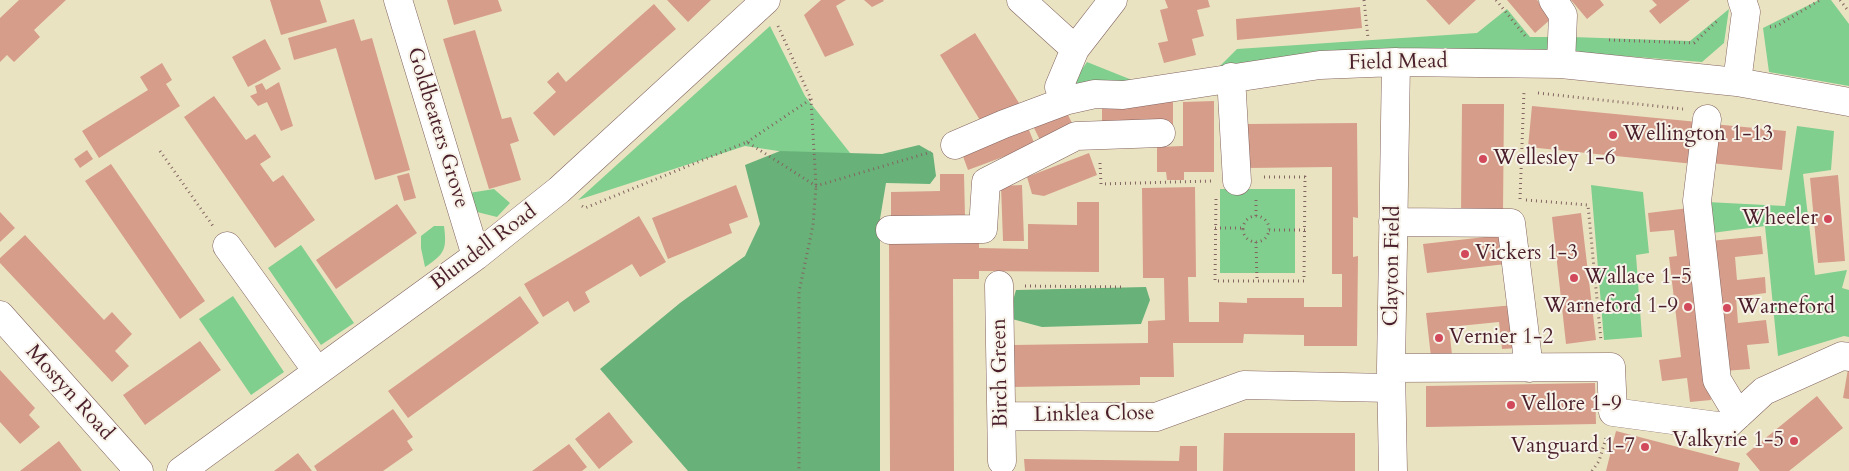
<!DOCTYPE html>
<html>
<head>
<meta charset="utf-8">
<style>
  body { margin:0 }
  canvas { display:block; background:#eae3c2 }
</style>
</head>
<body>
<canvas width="1849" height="471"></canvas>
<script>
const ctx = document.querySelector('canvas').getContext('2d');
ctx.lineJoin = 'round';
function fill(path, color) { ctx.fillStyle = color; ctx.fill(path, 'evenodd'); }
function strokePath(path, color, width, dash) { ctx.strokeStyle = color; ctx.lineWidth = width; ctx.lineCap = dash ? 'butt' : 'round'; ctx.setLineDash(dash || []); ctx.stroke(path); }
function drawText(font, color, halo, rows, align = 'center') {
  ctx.font = font + ' Cardo,serif'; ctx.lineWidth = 4; ctx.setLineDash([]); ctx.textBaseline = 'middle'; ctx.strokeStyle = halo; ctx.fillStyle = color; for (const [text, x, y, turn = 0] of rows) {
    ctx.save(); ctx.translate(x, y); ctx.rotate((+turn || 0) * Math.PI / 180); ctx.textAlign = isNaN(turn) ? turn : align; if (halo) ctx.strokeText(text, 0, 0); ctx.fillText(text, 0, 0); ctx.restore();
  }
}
const green = new Path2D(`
  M1819,0H1831L1849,24V86L1769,72L1763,28Z
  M1507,9L1530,37H1554L1555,50L1213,73L1237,49L1477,33Z
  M1729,9L1724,43L1702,62L1571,52L1572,37L1690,41Z
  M770,26L805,96L858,163L745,146L578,200Z
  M1087,62L1142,84L1064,95Z
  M1797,126L1834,131L1831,170L1803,174L1815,275L1847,270L1842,288L1849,290V337L1844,336L1778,356L1765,226L1712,233L1707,202L1785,206Z
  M1591,185L1643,192L1649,253L1636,255L1642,337L1604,340Z
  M494,189L510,203L497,217L477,212L469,193Z
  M1220,189H1295V273H1220Z
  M434,226H444C447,249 445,254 425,267L421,248V236Z
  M301,245L354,323L321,345L268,268Z
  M233,296L284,372L251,395L199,319Z`);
const forest = new Path2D(`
  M919,145L933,153L936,176L930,184L886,183L880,219V471H688L600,369L680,303L745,256L760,224L745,165L780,151L882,154Z
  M1146,287L1150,300L1141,324L1042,327L1012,319V304L1016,290Z`);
const building = new Path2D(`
  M19,0H66L34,30L40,37L14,62L7,55L0,62V18Z
  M270,0H320L327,22L281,35Z
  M447,0H498L502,11L454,25Z
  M667,0H711L688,22Z
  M821,0H846L836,6L854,45L825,57L804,15Z
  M864,0H883L884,1L872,7Z
  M1165,0H1208L1210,7L1197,10L1204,36L1192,39L1196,55L1164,63L1158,43L1168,41L1160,10L1168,8Z
  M1426,0H1476L1449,25Z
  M1507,0H1537L1552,18L1535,33Z
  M1571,0H1600L1604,5L1587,19Z
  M1652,0H1690L1660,24L1649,11L1657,5Z
  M654,4L676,29L554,136L533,113L556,92L547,82L558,72L566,82Z
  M1360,7L1362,28L1237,40L1236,19Z
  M354,19L361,41L372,38L410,170L375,180L336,48L294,60L288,38Z
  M475,30L502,119L511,117L519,141L510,144L521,180L489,189L443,39Z
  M975,33L1019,103L983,125L940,55Z
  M265,39L281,69L248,87L232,57Z
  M162,63L172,80L166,84L180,106L99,158L82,131L148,90L140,77Z
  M279,82L293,126L281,131L267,102L258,106L250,96L257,93L255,86L262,83L266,90Z
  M214,96L246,140L255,134L271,157L260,164L273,182L283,175L315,220L275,248L184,117Z
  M1214,101V172H1184V180H1167L1166,172H1157V147L1183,146V102Z
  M1102,102H1173V125L1102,126Z
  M1462,104H1504L1503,213H1461Z
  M1532,106L1698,122L1694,164L1528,147Z
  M1066,111L1074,127L1041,142L1033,126Z
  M1357,123L1358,218L1353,217V257L1358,256L1357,346H1304V335L1244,334L1243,343H1173L1174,377H1140V385L1012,387V345L1148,343V321L1165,320L1164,278H1143L1142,188L1195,187L1196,277H1188L1189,322H1219V302L1247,303V298H1304V307H1342V274H1332V167L1247,168V124Z
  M1713,124L1786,131L1782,170L1710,163Z
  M1027,125L1035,145L968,170L961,151Z
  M87,150L93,159L80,168L74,159Z
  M1089,153L1097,175L1044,196L1032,194L1027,177Z
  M111,164L205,301L180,319L85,181Z
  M409,173L416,198L404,201L397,176Z
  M940,174H964L965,217L891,218V192L940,191Z
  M1838,175L1845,261L1818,263L1810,178Z
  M736,185L748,217L729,224L732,233L668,259L652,218Z
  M1022,185L1024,241H1003L1001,186Z
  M1077,202H1099V272L979,271V279H953L954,471H890L889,240H979V248L1028,249V224L1077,225Z
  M397,204L417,233L336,289L316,260Z
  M1689,208L1711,400L1690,402L1687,378L1662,381L1659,360L1681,357L1669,257L1677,256L1674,230L1650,232L1648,213Z
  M0,212L15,228L0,242Z
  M1581,213L1596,340L1566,344L1552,217Z
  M639,216L666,262L640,277L632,264L585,292L590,302L574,312L568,301L543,317L524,284Z
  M25,235L104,320L112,312L132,334L115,351L129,366L112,382L0,263V258Z
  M1503,235L1506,264L1427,273L1423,244Z
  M1761,236L1763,254L1735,257L1737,280L1765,277L1766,293L1736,297L1738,323L1766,320L1769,343L1747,345L1750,369L1724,371L1710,241Z
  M520,296L539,323L408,418L388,391Z
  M1514,305L1519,348L1502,349L1499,322L1449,327L1452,355L1431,357L1426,313Z
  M200,341L221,370L145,425L123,395Z
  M1848,369H1849V399L1843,398Z
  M0,370L35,408L29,415L40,427L20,444L0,422Z
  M1595,383L1596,424L1426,427V386Z
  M1817,396L1843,428L1789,471H1760L1746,454Z
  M393,409L413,437L407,441L413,450L383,471H317L314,466Z
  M609,412L633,442L599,469L575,439Z
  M1616,431L1740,463L1738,471H1606Z
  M1224,433H1355V471H1223Z
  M59,441L82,471H20Z
  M569,444L587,467L582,471H532Z
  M1180,446H1197V471H1025L1024,459L1179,461Z
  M298,453L312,471H274Z`);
const path = new Path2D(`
  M1364,0L1368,38
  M1496,0L1526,37
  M1840,0L1849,12
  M778,26L811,99L816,186L813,225L799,292V471
  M1770,27L1777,26L1820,0
  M1609,40L1694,43L1717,21
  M1538,93L1683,109
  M747,142L811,99
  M160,151L213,226
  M1100,163L1101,184L1211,181
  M1216,199L1215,281H1304L1305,177H1262
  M1520,199L1524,91
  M1526,200L1588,205L1601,341
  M582,206L585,208L747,142L816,186L931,152
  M1256,216V200
  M1243 229a13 13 0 1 1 26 0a13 13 0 1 1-26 0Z
  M1215,228H1243
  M1269,230H1305
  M1256,242L1257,281
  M1025,286L1125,287
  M1592,471L1599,461L1606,438`);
const minor = new Path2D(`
  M398,0L476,256
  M1021,0L1075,49L1113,0
  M1553,0L1563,15L1561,64
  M1231,77L1237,181
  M1737,82L1746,12L1742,0
  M1059,87L1075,49
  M1707,119L1697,201L1717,380L1738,415
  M955,145L1004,124L1068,100L1095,94L1123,95L1320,65L1396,62L1561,64L1737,82L1849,102
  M1393,222L1511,223L1529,368
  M890,230L983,229L986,182L1076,136L1161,133
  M227,246L317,371
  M999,285L1002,461
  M0,315L139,471
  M1391,368L1611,367L1613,412L1725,427L1764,391L1842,356L1849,357
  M1002,416L1156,417L1244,385L1391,388
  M181,471L476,256L559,190L766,0
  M1393,471L1391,368L1396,62`);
const markers = [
  [1613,135,5,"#d1495b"],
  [1483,159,5,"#d1495b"],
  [1828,219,5,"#d1495b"],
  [1465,254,5,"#d1495b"],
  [1574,278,5,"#d1495b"],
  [1688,307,5,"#d1495b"],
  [1727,308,5,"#d1495b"],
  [1439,338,5,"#d1495b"],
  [1511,405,5,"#d1495b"],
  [1794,441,5,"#d1495b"],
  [1645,447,5,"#d1495b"]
];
const streetNames = [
  ["Field Mead",1398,63,-1],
  ["Goldbeaters Grove",437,128,73],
  ["Blundell Road",484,248,-37],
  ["Clayton Field",1393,266,-89],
  ["Birch Green",1001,373,-91],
  ["Mostyn Road",69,393,48],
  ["Linklea Close",1094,415,-1]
];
const poiNames = [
  ["Wellington 1-13",1623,135],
  ["Wellesley 1-6",1493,159],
  ["Wheeler",1818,219,"right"],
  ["Vickers 1-3",1475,254],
  ["Wallace 1-5",1584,278],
  ["Warneford 1-9",1678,307,"right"],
  ["Warneford",1737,308],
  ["Vernier 1-2",1449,338],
  ["Vellore 1-9",1521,405],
  ["Valkyrie 1-5",1784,441,"right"],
  ["Vanguard 1-7",1635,447,"right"]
];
fill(green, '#81cf8f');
fill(forest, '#68b27a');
fill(building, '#d79d8b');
strokePath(minor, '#826460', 29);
strokePath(path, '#826460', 3, [1, 4]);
strokePath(minor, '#fff', 28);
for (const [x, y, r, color] of markers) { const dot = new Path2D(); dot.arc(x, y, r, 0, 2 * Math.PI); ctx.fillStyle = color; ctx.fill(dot); strokePath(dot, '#f7f3e8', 2); }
drawText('21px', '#4a1f2b', '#f7f3e8', streetNames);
drawText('21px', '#4a1f2b', '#f7f3e8', poiNames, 'left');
</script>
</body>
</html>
